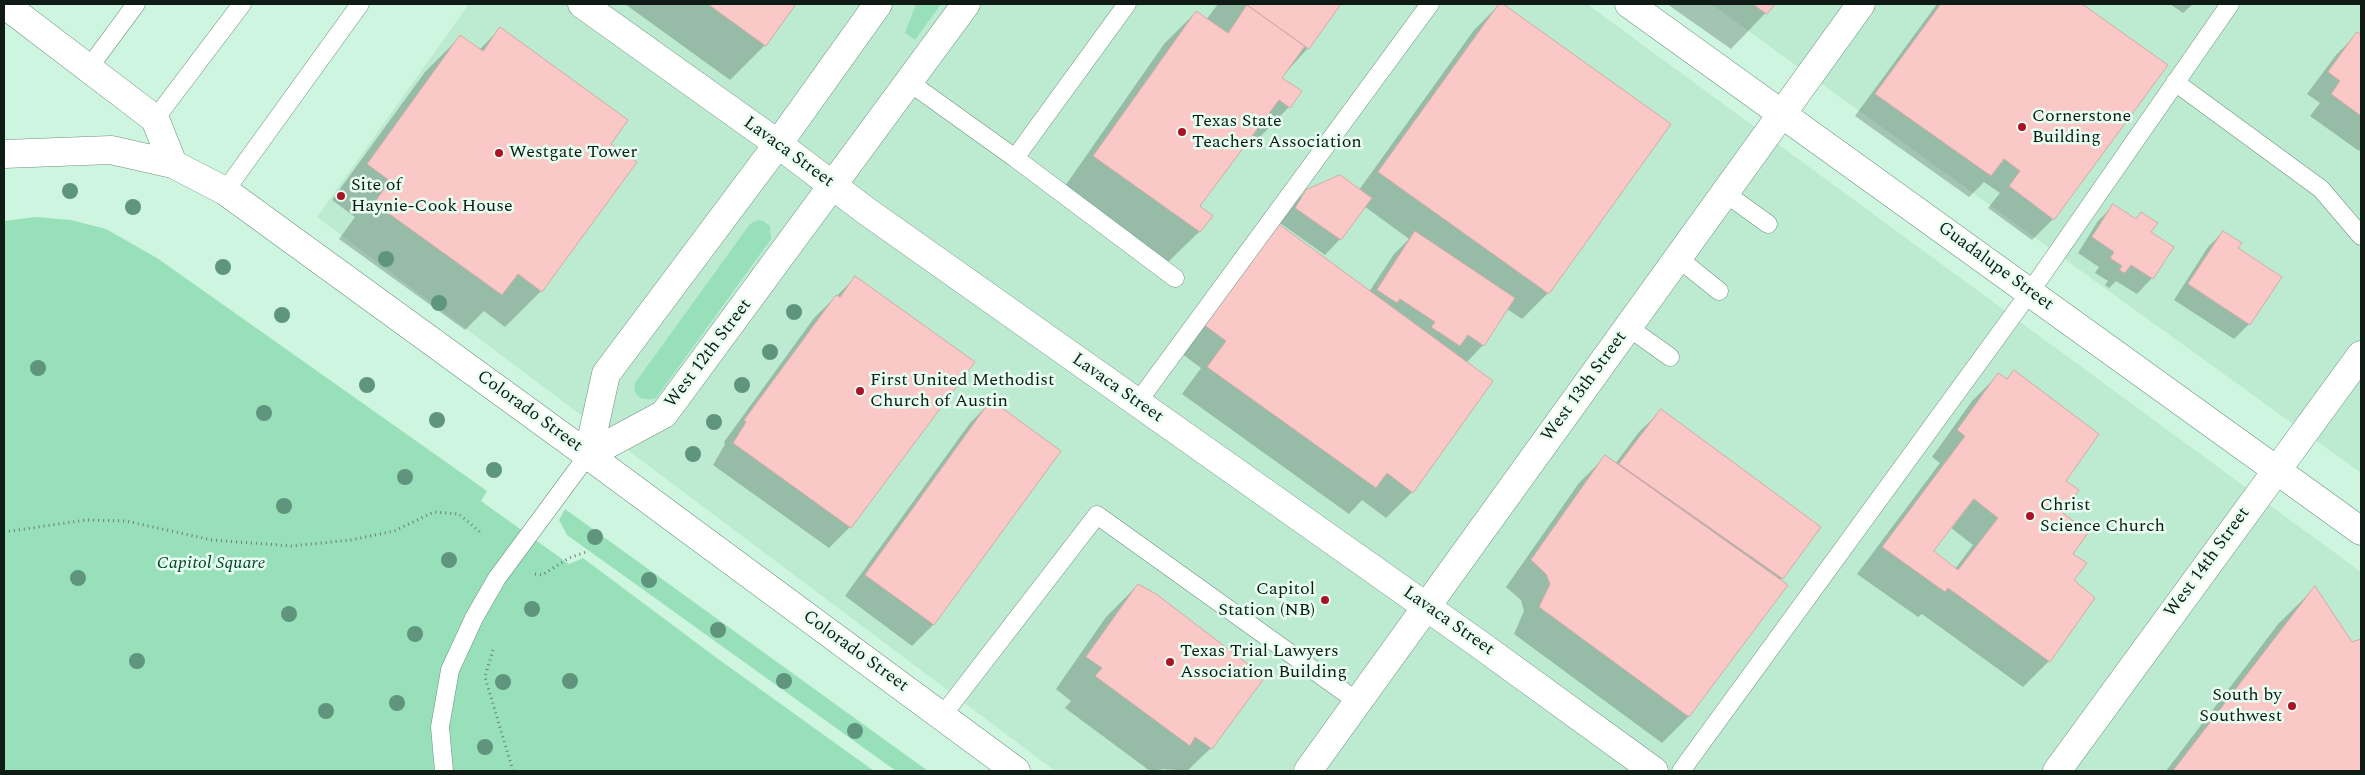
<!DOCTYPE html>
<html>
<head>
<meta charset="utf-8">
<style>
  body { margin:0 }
  #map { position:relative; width:2365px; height:775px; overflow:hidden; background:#cef5e0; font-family:Spectral,serif }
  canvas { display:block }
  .frame { position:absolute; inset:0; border:5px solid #0e1c15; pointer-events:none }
</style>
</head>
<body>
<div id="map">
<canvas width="2365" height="775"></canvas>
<div class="frame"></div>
</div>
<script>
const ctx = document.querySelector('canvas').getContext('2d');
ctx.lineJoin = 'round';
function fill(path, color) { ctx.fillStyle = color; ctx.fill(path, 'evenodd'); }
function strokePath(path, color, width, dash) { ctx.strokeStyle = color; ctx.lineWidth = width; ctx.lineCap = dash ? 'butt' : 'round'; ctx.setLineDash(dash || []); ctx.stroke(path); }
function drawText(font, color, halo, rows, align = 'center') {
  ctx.font = font + ' Spectral,serif'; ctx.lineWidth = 5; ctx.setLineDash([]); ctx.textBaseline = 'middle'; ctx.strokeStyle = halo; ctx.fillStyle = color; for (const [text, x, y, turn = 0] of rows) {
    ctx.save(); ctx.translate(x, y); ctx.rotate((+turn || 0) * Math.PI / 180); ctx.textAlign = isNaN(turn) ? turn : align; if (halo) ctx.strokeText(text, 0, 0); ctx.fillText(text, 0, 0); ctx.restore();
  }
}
const built = new Path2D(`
  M469,4H1587L2361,572V771H1055L317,217Z
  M1711,4H2361V473Z`);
const green = new Path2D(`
  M916,4H941L915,40L905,33Z
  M35,217L71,220L106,229L157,258L487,491L481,501L569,564L583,558L714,656L874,771H4V221Z
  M758,220L763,221L770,226L771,239L656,398C644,402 632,397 635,383L750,224Z
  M565,509L928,771H896L567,535L559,520Z`);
const shadow = new Path2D(`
  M625,4H795L765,45L730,80Z
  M1218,4H1339L1308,48L1281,78L1289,107L1258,139L1251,134L1199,206L1200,231L1168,262L1063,189L1164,44L1196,12L1206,20Z
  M1500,4L1669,125L1548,293L1522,319L1507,309L1483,345L1466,363L1412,492L1386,518L1362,500L1349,514L1182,394L1201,368L1177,350L1250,250L1369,292L1394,254L1409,239L1364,206L1340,239L1325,255L1280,223L1291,206L1306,191L1359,190L1474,30Z
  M1667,4H1774L1731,49Z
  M1937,4H2080L2166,65L2053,219L2032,240L1988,208L2000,193L1984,182L1969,197L1855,116Z
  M2170,4H2193L2183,13Z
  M500,29L610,144L541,291L505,327L484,311L465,330L339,239L355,217L332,200L425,72L461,36L479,50Z
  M2357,34L2361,37V149L2359,151L2310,116L2320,103L2307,94L2336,55Z
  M2113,206L2172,247L2152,278L2137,294L2116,281L2109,288L2105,285L2108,281L2095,273L2099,267L2078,253L2098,221Z
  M2223,232L2237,248L2249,324L2234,339L2174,300L2208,247Z
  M855,278L850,527L829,548L713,465L725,444L724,442L814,318Z
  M2014,372L2064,481L2061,514L2071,554L2072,580L2094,598L2049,661L2023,687L1922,614L1918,617L1857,574L1940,463L1932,457L1972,401L1998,375L2005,380ZM1950,527L1973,545L1955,569L1932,551Z
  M992,401L933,625L912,646L845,596L970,423Z
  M1661,411L1782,578L1688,717L1662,743L1514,634L1524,611L1521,600L1506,587L1579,483L1605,457L1615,464L1639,432Z
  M1138,585L1263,677L1211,748L1187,771L1164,769L1150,771L1065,708L1071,701L1056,689L1106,617Z
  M2315,588L2352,643L2361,640V771H2166L2279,623Z`);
const building = new Path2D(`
  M708,4H796L766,46Z
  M1246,4H1341L1309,49Z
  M1499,4H1503L1671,124L1549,294L1378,172Z
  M1753,4H1775L1767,14Z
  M1941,4H2082L2168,65L2054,220L2009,186L2020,171L2004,159L1991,176L1875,94Z
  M1247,5L1305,46L1282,78L1302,91L1290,108L1279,100L1200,206L1213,216L1200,232L1093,156L1196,11L1228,33Z
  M500,27L628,120L611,144L637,162L542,292L518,274L502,295L374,203L390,181L367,164L460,35L483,51Z
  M2357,32L2361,35V116L2331,94L2340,81L2328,72Z
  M1340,175L1372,198L1341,240L1295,208L1306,190Z
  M2113,204L2136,219L2141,212L2158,223L2151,232L2174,247L2153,279L2131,265L2125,273L2119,270L2122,266L2110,258L2114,252L2092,237Z
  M1276,222L1493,381L1413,493L1387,473L1376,488L1207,367L1226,341L1203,324Z
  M1415,231L1515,298L1484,346L1468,335L1460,346L1431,327L1435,322L1400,299L1397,303L1377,290Z
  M2223,231L2242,243L2238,248L2282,277L2250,325L2188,284Z
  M855,276L975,362L851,528L733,443L746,422L744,420L836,295L840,297Z
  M2014,370L2099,434L2066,481L2079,490L2063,513L2088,533L2073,554L2087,563L2074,580L2095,598L2050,662L1948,588L1945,592L1882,547L1965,436L1957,430L1998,373L2007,379ZM1974,499L1998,518L1958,570L1934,551Z
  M991,400L1061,451L934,625L865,575Z
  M1661,409L1821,527L1783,579L1619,464Z
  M1605,455L1788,585L1689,717L1539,607L1550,584L1546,574L1531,560Z
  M1138,584L1156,594L1265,677L1212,749L1195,737L1190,746L1095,676L1102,668L1086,657Z
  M2315,586L2352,642L2361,639V771H2173Z`);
const path = new Path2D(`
  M4,532L86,520L126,521L212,540L292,546L351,540L394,531L434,512L459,514L480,532
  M535,574L542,575L569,558L586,552
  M493,650L485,677L513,771`);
const service = new Path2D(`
  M88,69L136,4
  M909,82L1015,158L1127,4
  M2175,82L2321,189L2361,236
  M155,119L242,4
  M1015,158L1175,278
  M225,191L360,4
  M1725,193L1768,224
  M1678,258L1719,291
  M1628,327L1670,357
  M1137,403L1430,4
  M942,716L1097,515L1358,702
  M444,771L440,727L450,670L474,618L497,578L588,455
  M1681,771L2030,292L2230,4`);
const minor = new Path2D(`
  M588,455L1016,771
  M1308,771L1861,4
  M2057,771L2361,355`);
const secondary = new Path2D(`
  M4,4L155,119L173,164
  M4,154L111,150L173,164L225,191L588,455
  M588,455L664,414L966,4
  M588,455L606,374L778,144L878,4`);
const primary = new Path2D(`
  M582,4L778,144L865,210L1479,644L1654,771
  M1629,4L2361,531`);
const trees = [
  [70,191],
  [133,207],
  [386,259],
  [223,267],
  [439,303],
  [794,312],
  [282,315],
  [770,352],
  [38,368],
  [367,385],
  [742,385],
  [264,413],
  [437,420],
  [714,422],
  [693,454],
  [494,470],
  [405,477],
  [284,506],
  [595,537],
  [449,560],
  [78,578],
  [649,580],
  [532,609],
  [289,614],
  [718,630],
  [415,634],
  [137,661],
  [570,681],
  [784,681],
  [503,682],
  [397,703],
  [326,711],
  [855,731],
  [485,747]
];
const markers = [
  [2022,127,5,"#a91227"],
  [1182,132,5,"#a91227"],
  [499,153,5,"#a91227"],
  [341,196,5,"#a91227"],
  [860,391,5,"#a91227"],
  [2030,516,5,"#a91227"],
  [1325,600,5,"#a91227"],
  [1170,662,5,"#a91227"],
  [2292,706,5,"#a91227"]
];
const poiNames = [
  ["Cornerstone",2032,117],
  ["Building",2032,138],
  ["Texas State",1192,122],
  ["Teachers Association",1192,143],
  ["Westgate Tower",509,153],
  ["Site of",351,186],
  ["Haynie-Cook House",351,207],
  ["First United Methodist",870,381],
  ["Church of Austin",870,402],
  ["Christ",2040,506],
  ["Science Church",2040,527],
  ["Capitol",1315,590,"right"],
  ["Station (NB)",1315,611,"right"],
  ["Texas Trial Lawyers",1180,652],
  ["Association Building",1180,673],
  ["South by",2282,696,"right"],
  ["Southwest",2282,717,"right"]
];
const streetNames = [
  ["Lavaca Street",788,153,36],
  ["Guadalupe Street",1995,267,36],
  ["West 12th Street",709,354,-53],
  ["West 13th Street",1585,387,-54],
  ["Lavaca Street",1117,389,35],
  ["Colorado Street",529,412,36],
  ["West 14th Street",2208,563,-54],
  ["Lavaca Street",1448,622,35],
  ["Colorado Street",855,652,36]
];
const parkNames = [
  ["Capitol Square",211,564]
];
fill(built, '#bcebd1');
fill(green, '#98e0ba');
fill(shadow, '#0003');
fill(building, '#fac8c6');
strokePath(building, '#d5aba8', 1);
strokePath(service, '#6d917e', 19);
strokePath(minor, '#6d917e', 29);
strokePath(secondary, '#6d917e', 29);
strokePath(primary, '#6d917e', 29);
strokePath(path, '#678173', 3, [1, 4]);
strokePath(service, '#fff', 18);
strokePath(minor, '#fff', 28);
strokePath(secondary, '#fff', 28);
strokePath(primary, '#fff', 28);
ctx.fillStyle = '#5f947d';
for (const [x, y] of trees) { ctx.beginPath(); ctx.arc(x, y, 8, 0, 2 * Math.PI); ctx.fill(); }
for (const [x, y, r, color] of markers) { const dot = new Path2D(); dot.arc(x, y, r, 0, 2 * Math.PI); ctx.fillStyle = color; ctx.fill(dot); strokePath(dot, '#e7fef1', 2); }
drawText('18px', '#0e1c15', '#e7fef1', poiNames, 'left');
drawText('18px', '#0e1c15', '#e7fef1', streetNames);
drawText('italic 18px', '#05452c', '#e7fef1', parkNames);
</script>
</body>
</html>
